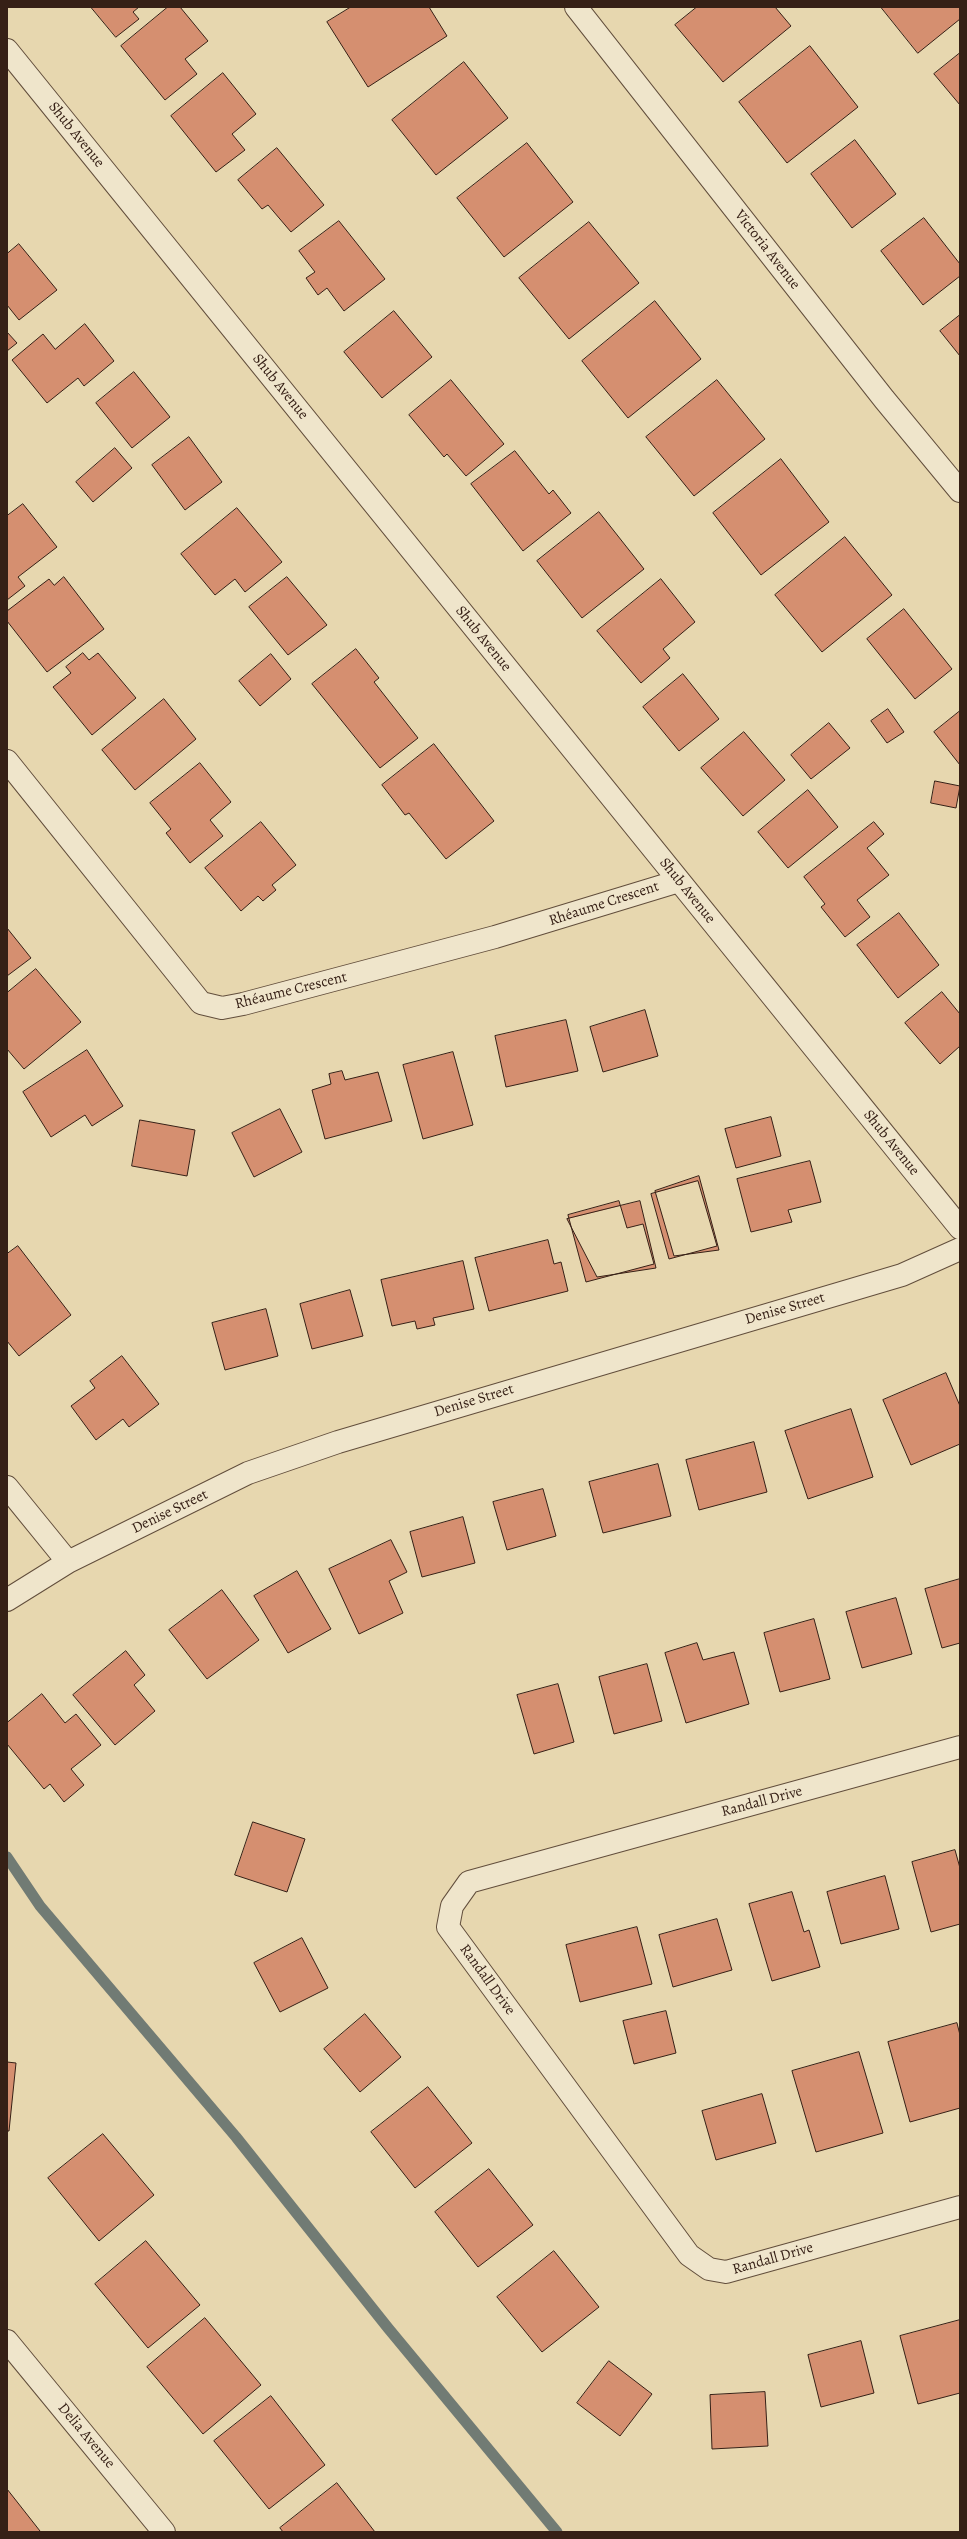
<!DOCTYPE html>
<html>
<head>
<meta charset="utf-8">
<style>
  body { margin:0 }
  #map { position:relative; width:967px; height:2539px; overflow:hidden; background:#e7d7af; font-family:Alegreya,serif }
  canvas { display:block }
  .frame { position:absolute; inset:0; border:8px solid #362016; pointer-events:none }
</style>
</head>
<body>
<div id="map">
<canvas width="967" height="2539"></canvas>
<div class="frame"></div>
</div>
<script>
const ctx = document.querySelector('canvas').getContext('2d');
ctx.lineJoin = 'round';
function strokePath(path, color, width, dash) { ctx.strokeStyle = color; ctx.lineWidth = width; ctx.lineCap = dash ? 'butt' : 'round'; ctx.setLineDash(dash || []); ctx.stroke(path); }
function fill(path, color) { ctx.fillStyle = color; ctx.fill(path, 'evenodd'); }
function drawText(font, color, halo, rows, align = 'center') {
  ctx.font = font + ' Alegreya,serif'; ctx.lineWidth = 3; ctx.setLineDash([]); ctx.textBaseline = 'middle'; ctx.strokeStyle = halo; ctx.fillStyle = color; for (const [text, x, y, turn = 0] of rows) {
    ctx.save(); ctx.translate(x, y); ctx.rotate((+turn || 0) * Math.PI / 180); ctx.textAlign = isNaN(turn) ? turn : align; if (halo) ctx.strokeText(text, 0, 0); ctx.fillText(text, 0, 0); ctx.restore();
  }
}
const stream = new Path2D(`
  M7,1857L40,1906L236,2137L388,2328L557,2532`);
const building = new Path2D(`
  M91,7H139L133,12L139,19L116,37Z
  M168,7H180L208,41L185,59L197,74L165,100L121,46Z
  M351,7H429L447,36L368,87L327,22Z
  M697,7H775L791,26L723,82L675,25Z
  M881,7H960V19L918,53Z
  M810,46L858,107L787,163L739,102Z
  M960,53V105L934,74Z
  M464,62L508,118L436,175L392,120Z
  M223,73L256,114L232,134L245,150L216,172L171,116Z
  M855,140L896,194L852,228L811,174Z
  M527,143L573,202L504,257L457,198Z
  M277,148L324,205L291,232L268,205L262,209L238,180Z
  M924,218L960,264V276L923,305L881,251Z
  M339,221L385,279L344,311L327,288L318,295L306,278L315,272L299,251Z
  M589,222L639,283L569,339L519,278Z
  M19,244L57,290L19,320L7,305V254Z
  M655,301L701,359L628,418L582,361Z
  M394,311L432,357L382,398L344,352Z
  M960,315V356L940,331Z
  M85,324L114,361L84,386L78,378L47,403L12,360L43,334L55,349Z
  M7,332L17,343L7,351Z
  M134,372L170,417L132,448L96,403Z
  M451,380L504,444L466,476L447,454L444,457L409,415Z
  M717,380L765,439L694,496L646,437Z
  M189,437L222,482L185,510L152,465Z
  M115,448L132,468L93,502L76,482Z
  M515,451L549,494L553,490L571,513L523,551L471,484Z
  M781,459L829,522L761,575L713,513Z
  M23,504L57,547L18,577L25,586L7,600V516Z
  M237,508L282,562L245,592L235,579L215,595L181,554Z
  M599,512L644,569L582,618L537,561Z
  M845,537L892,595L822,652L775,595Z
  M64,577L104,629L47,672L7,621V611L49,579L54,585Z
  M287,577L327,625L288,655L249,607Z
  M661,579L695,622L663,649L670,658L641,683L597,631Z
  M904,609L952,669L915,699L867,639Z
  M356,649L379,678L374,682L418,738L380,768L312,684Z
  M83,653L89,660L98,653L136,698L92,735L53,687L71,673L66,667Z
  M271,654L291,679L260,706L239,681Z
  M683,674L719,719L679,751L643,707Z
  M164,699L196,739L135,790L102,750Z
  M888,709L904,732L887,743L871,721Z
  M960,711V765L934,732Z
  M829,723L850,748L811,779L791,755Z
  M744,732L785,780L743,816L701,768Z
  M434,744L494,821L446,859L409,813L405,815L382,785Z
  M200,763L231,802L210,820L223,836L190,863L166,833L171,829L150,803Z
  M935,781L960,786L956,808L931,803Z
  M808,790L838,827L788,868L758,832Z
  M261,822L296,865L272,885L276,890L263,901L258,896L241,911L205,868Z
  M874,822L884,834L867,848L889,875L857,900L870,917L845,937L821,907L825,904L804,877Z
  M899,913L939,965L898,998L857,945Z
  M7,928L31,958L7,976Z
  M36,969L81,1022L24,1069L7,1049V993Z
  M942,992L960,1014V1046L940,1064L905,1023Z
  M645,1010L658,1056L603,1072L590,1027Z
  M566,1020L578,1071L506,1087L495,1036Z
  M87,1050L123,1106L92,1126L85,1115L51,1137L23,1092Z
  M453,1052L473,1125L423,1139L403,1065Z
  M342,1071L345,1080L378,1072L392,1121L325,1139L312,1090L331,1084L329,1074Z
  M280,1109L302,1152L254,1177L232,1133Z
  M771,1117L781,1156L736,1168L725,1129Z
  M140,1120L195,1130L187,1176L132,1166Z
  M810,1161L821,1202L788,1210L792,1222L751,1232L737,1179Z
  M699,1176L719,1250L674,1256L655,1191Z
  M698,1181L717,1246L669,1259L651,1194Z
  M619,1201L627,1228L643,1224L654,1264L586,1282L568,1215Z
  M640,1201L656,1268L597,1277L567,1219Z
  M548,1240L554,1264L561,1262L568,1291L489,1311L475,1258Z
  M18,1246L71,1315L19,1356L7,1341V1254Z
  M463,1261L474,1309L433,1318L435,1325L417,1329L415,1321L392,1326L381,1280Z
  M350,1290L363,1336L312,1349L300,1304Z
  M266,1309L278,1356L225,1370L212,1323Z
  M122,1356L159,1404L129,1427L123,1419L96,1440L71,1406L95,1388L90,1381Z
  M946,1373L960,1406V1444L911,1465L883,1400Z
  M851,1409L873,1477L808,1499L785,1431Z
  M754,1442L767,1492L699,1510L686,1460Z
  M658,1464L671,1516L603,1533L589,1482Z
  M543,1489L556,1536L507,1550L493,1502Z
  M463,1517L475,1563L422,1577L410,1532Z
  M391,1540L407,1572L389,1581L403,1613L359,1634L329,1569Z
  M297,1571L331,1629L288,1653L254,1596Z
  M960,1579V1643L942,1648L925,1589Z
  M222,1590L259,1640L207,1679L169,1630Z
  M896,1598L912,1654L862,1668L846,1612Z
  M814,1619L830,1679L780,1692L764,1633Z
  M697,1643L703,1660L734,1652L749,1704L686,1723L665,1653Z
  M126,1651L145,1675L134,1685L155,1711L115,1745L73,1695Z
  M647,1664L662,1721L614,1734L599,1677Z
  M558,1684L574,1742L534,1754L517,1695Z
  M42,1694L65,1723L76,1714L101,1745L71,1769L84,1785L64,1802L50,1784L44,1789L7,1744V1723Z
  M253,1822L305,1839L287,1892L235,1875Z
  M955,1850L960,1868V1924L931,1932L912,1862Z
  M885,1876L899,1929L841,1944L827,1892Z
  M792,1892L804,1932L809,1930L820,1967L772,1981L749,1904Z
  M717,1919L732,1970L673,1987L659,1935Z
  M637,1927L652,1984L580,2002L566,1945Z
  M302,1938L328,1988L280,2012L254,1963Z
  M666,2011L676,2053L634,2064L623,2021Z
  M365,2014L401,2057L360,2092L324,2049Z
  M957,2023L960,2035V2108L910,2122L888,2042Z
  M859,2052L883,2133L816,2152L792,2071Z
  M7,2062L16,2063L9,2131H7Z
  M428,2087L472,2143L415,2188L371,2132Z
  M762,2094L776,2143L716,2160L702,2111Z
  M103,2134L154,2195L99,2241L48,2178Z
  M489,2169L533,2225L478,2267L435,2212Z
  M146,2241L200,2305L148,2348L95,2284Z
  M554,2251L599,2307L542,2352L497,2297Z
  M205,2318L261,2385L203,2434L147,2367Z
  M960,2320V2393L918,2404L900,2336Z
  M861,2341L874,2393L821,2407L808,2355Z
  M609,2361L652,2394L620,2436L577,2403Z
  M765,2392L768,2446L712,2449L710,2395Z
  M271,2396L325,2465L269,2509L214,2441Z
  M337,2483L375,2532H283L280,2528Z
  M7,2489L40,2531L38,2532H7Z`);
const street = new Path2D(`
  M576,7L884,399L960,491
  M7,50L960,1228
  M7,761L201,1003L222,1008L243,1004L495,937L679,881
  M7,1487L68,1562
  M7,1600L68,1562L248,1473L338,1442L902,1275L960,1249
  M960,1747L469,1882L452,1906L448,1927L689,2255L709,2269L726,2272L960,2207
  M7,2341L164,2532`);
const streetNames = [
  ["Shub Avenue",76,135,51],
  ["Victoria Avenue",767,250,52],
  ["Shub Avenue",280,387,51],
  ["Shub Avenue",483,639,51],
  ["Shub Avenue",687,891,51],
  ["Rhéaume Crescent",604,904,-18],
  ["Rhéaume Crescent",291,991,-14],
  ["Shub Avenue",891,1143,51],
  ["Denise Street",785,1309,-16],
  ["Denise Street",474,1401,-17],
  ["Denise Street",170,1512,-26],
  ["Randall Drive",762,1802,-15],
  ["Randall Drive",487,1980,54],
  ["Randall Drive",773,2259,-16],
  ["Delia Avenue",86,2436,50]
];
strokePath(stream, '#717b74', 11);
fill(building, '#d58f70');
strokePath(building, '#362016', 1);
strokePath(street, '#624e3c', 24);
strokePath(street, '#efe5cb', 22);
drawText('15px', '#362016', '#efe5cb', streetNames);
</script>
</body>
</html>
